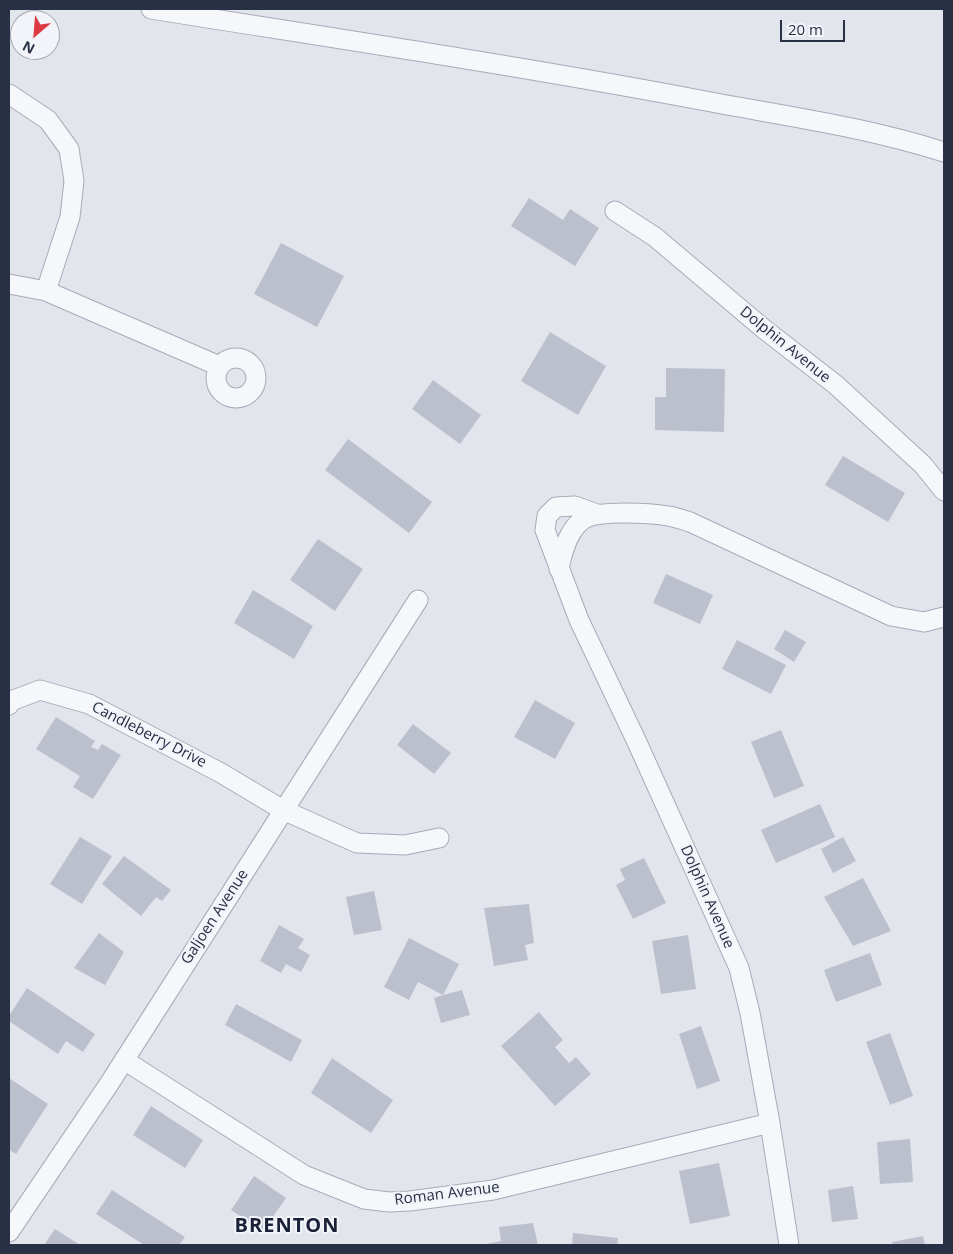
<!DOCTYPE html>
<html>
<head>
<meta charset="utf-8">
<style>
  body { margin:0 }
  #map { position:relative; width:953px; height:1254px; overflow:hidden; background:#e2e5ec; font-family:"Open Sans",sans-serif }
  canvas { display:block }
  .frame { position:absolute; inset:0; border:10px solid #283046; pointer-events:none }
  .north { position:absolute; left:10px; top:10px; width:50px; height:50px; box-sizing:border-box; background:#f2f4f9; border:1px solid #a1a6b1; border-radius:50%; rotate:207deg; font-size:14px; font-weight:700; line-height:20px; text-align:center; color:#283046 }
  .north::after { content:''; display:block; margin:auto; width:18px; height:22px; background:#de3a42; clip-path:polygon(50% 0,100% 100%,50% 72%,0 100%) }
  .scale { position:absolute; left:780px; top:20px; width:65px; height:22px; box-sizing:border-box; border:2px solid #283046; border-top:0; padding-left:6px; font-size:15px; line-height:18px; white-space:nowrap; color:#283046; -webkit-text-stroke:4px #f2f4f9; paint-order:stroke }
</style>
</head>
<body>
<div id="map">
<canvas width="953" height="1254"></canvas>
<div class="frame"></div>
<div class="north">N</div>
<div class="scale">20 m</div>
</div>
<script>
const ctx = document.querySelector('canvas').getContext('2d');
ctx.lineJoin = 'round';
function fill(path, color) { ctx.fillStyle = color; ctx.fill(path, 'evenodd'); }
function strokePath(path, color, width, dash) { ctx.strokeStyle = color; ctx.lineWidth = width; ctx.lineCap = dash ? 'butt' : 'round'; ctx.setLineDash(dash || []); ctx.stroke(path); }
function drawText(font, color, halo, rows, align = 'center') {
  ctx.font = font + ' "Open Sans",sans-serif'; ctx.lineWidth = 4; ctx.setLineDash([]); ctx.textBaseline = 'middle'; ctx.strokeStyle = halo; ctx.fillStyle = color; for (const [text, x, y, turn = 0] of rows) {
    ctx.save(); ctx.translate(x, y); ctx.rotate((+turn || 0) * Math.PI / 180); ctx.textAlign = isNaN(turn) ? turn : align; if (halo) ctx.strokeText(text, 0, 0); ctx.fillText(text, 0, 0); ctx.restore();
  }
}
const building = new Path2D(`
  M529,198L563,220L570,209L599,228L575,266L511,226Z
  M281,243L344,276L317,327L254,294Z
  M550,332L606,366L578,415L521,381Z
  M666,368L725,369L724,432L655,430V397H666Z
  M433,380L481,415L460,444L412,409Z
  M348,439L432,502L409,533L325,470Z
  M843,456L905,493L888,522L825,485Z
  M318,539L363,569L335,611L290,580Z
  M666,574L713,595L700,624L653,603Z
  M253,590L313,626L294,659L234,623Z
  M785,630L806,642L794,662L774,649Z
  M737,640L786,665L771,694L722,669Z
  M535,700L575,723L555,759L514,737Z
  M56,717L95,741L91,747L98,750L102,744L121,755L93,799L73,787L80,776L36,749Z
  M413,724L451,753L434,774L397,745Z
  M781,730L804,786L774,798L751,742Z
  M820,804L835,837L776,863L761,830Z
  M80,837L112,856L82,904L50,884Z
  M843,837L856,861L833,873L821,849Z
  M124,856L171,890L162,901L156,897L141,916L102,884Z
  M644,858L666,903L633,919L616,885L625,880L620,869Z
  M863,878L891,931L853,946L824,897Z
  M374,891L382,930L354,935L346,897Z
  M529,904L534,943L525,945L528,960L494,966L484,908Z
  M279,925L304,939L298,948L310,955L301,972L286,964L281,973L260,961Z
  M99,933L124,952L105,985L74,968Z
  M688,935L696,989L661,994L652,941Z
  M409,938L459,964L443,995L462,990L470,1015L441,1023L434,998L443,995L418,982L409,1000L384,987Z
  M870,953L882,985L836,1002L824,970Z
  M27,988L95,1034L83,1052L66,1041L58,1054L9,1021V1016Z
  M236,1004L302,1040L291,1062L225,1025Z
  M539,1012L563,1040L555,1047L569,1063L576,1057L591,1074L555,1106L501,1046Z
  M701,1026L720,1081L697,1089L679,1034Z
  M890,1033L913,1096L890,1105L866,1042Z
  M332,1058L393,1100L371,1133L311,1093Z
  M9,1078L48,1104L16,1154L9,1150Z
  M151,1106L203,1140L185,1168L133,1135Z
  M910,1139L913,1182L880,1184L877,1142Z
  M719,1163L730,1216L690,1224L679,1171Z
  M254,1176L286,1198L263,1231L231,1210Z
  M853,1186L858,1219L832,1222L828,1190Z
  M112,1190L185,1237L179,1245H144L96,1214Z
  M533,1223L538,1245H487L486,1244L501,1241L499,1227Z
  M55,1229L80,1245H44Z
  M573,1233L618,1238L617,1245H572Z
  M923,1236L925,1245H893L892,1242Z`);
const minor = new Path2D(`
  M151,9C332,38 514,65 695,99C778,115 863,126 944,152
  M9,94L48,120L69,149L74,181L70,217L46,291
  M615,211L655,237L764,329L836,385L923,465L944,491
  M9,284L46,291L219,366
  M216 378a20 20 0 1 1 40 0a20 20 0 1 1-40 0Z
  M597,514L575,506L556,507L547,516L545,530L579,620L636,740L739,968L750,1013L770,1123L789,1245
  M559,569C562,553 569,528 584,519C599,510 650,513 668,516C675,517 683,520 690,522L891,616L924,622L944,617
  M9,705L11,701L40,690L89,704L221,773L283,810L357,843L405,845L439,838
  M124,1060L304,1175L364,1199L389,1202L410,1201L493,1190L770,1123
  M9,1232L109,1084L418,600`);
const streetNames = [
  ["Dolphin Avenue",785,345,39],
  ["Candleberry Drive",149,735,27],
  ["Dolphin Avenue",707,897,66],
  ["Galjoen Avenue",215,917,-57],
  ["Roman Avenue",447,1194,-7]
];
const districtNames = [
  ["BRENTON",287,1226]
];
fill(building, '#bcc0cd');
strokePath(minor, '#a6abb7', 21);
strokePath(minor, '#f6f7fa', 19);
drawText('15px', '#283046', '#f2f4f9', streetNames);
ctx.letterSpacing = '1px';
drawText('bold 20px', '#1a2137', '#f2f4f9', districtNames);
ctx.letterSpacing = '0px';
</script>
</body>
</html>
